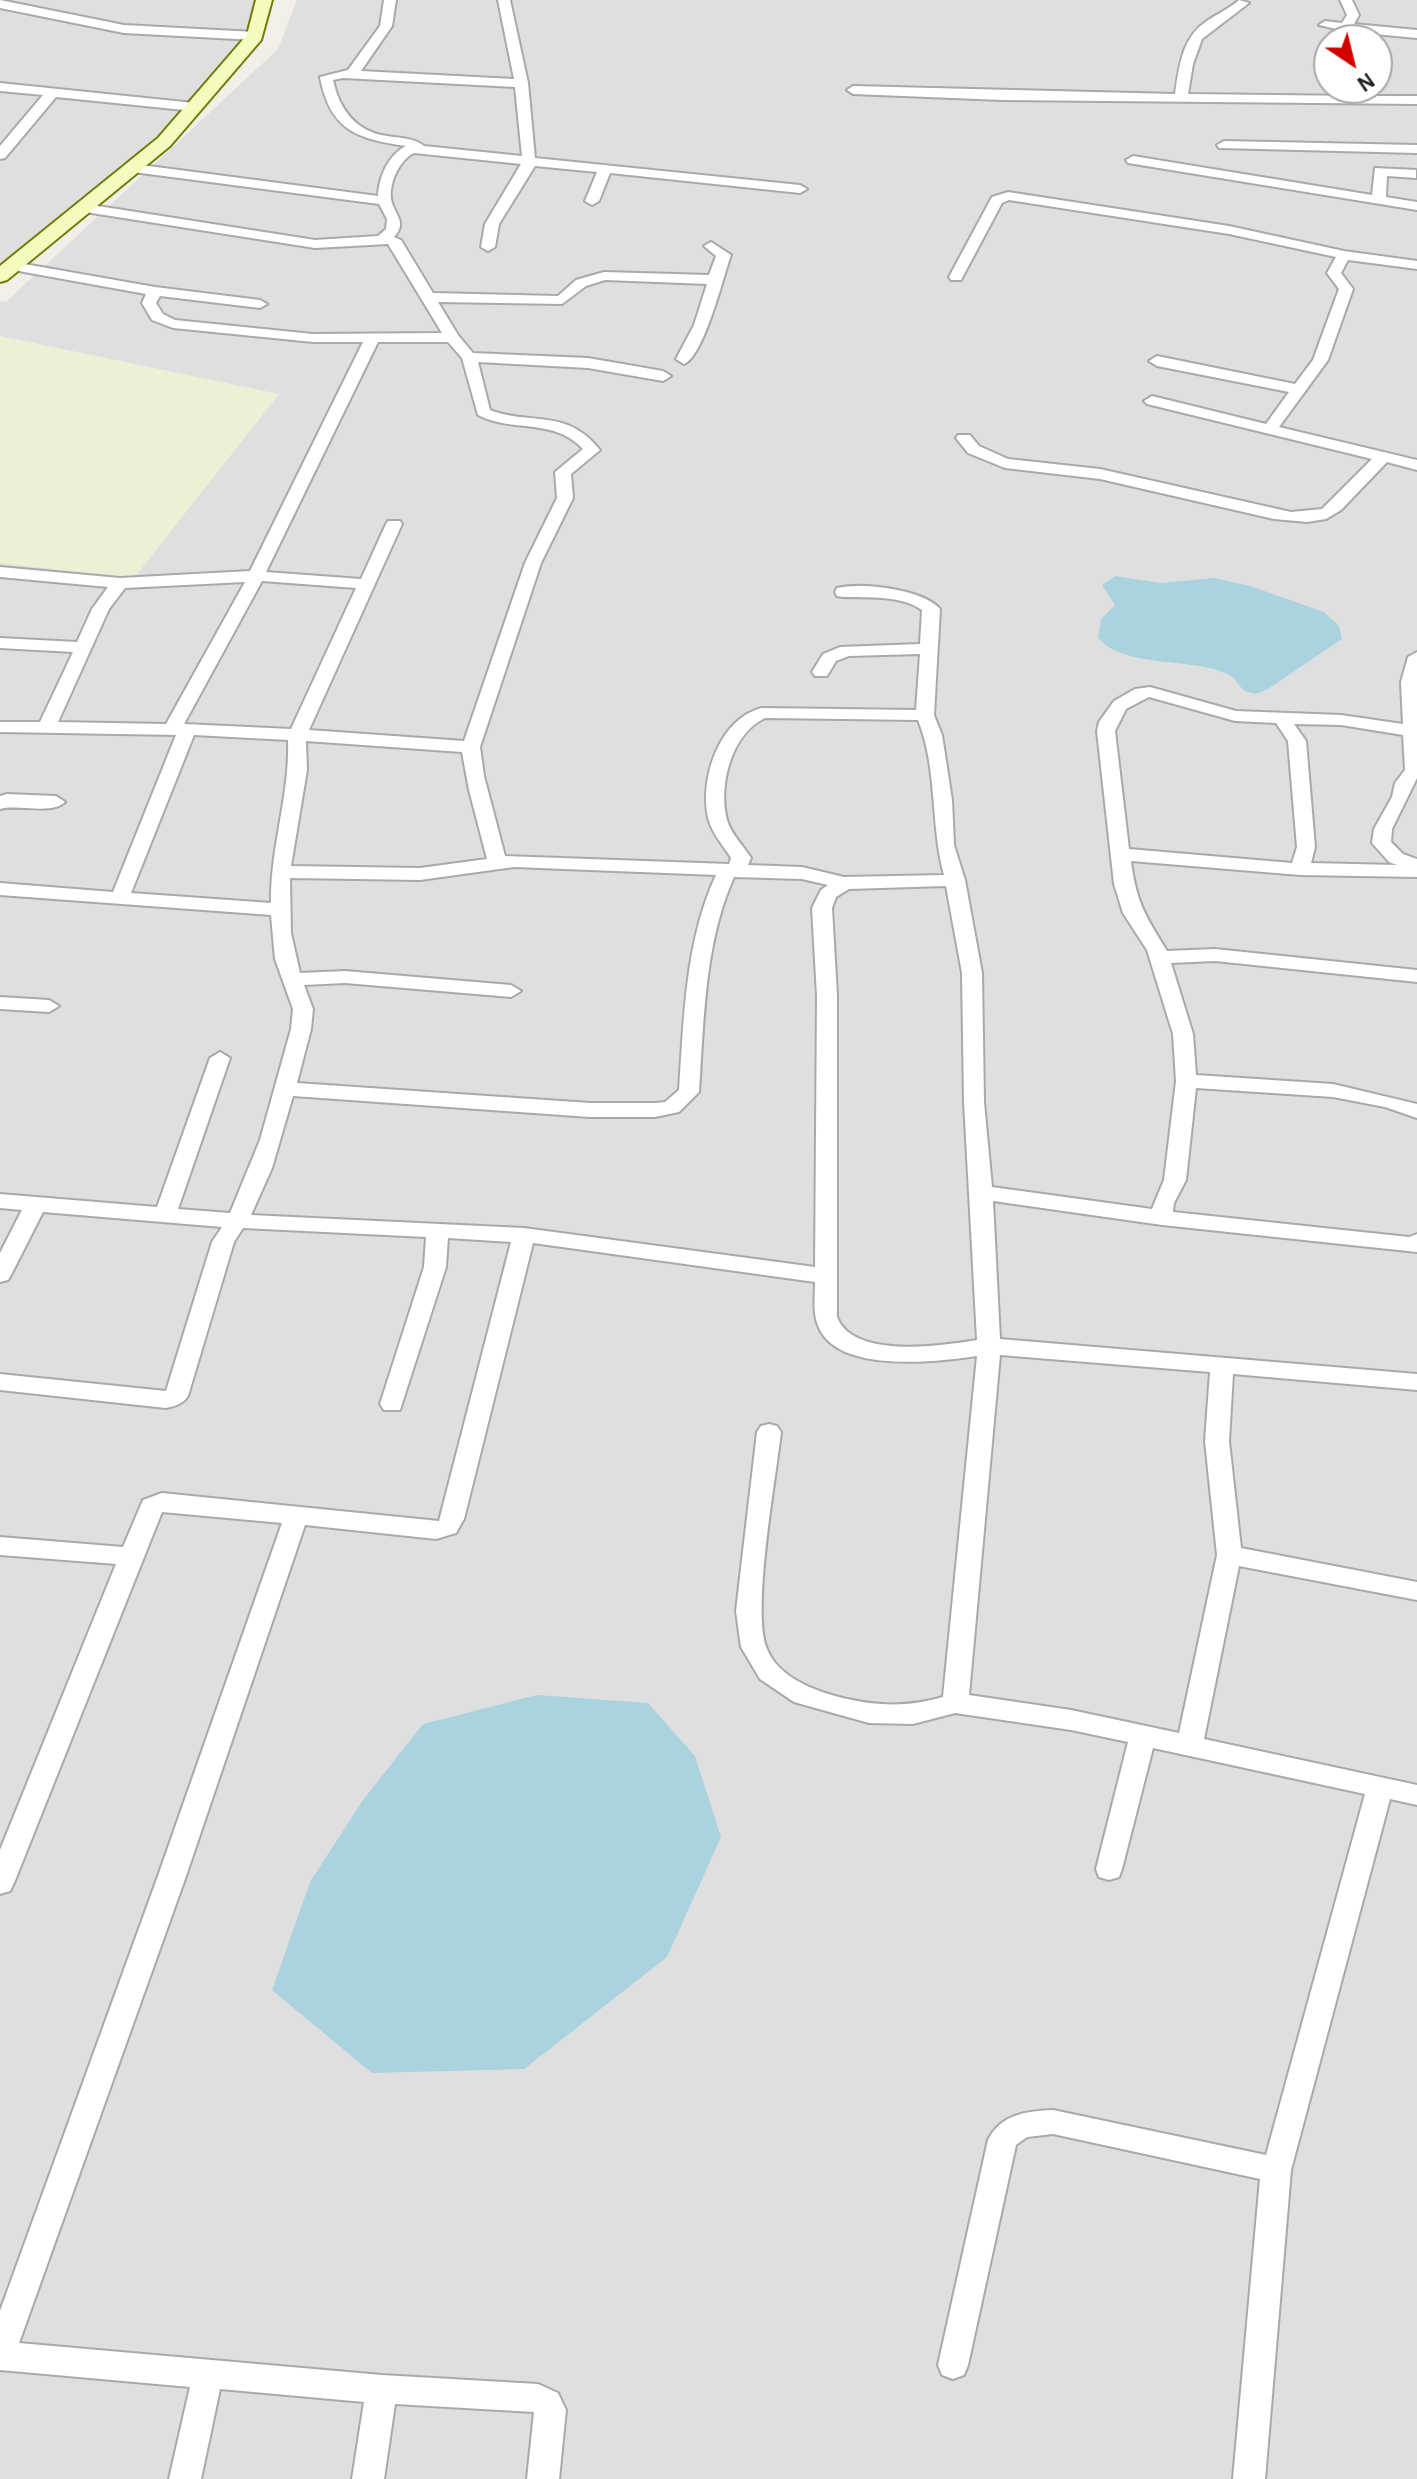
<!DOCTYPE html>
<html>
<head>
<meta charset="utf-8">
<style>
  body { margin:0 }
  #map { position:relative; width:1417px; height:2479px; overflow:hidden; background:#f2efe9; font-family:"Alegreya Sans",sans-serif }
  canvas { display:block }
  .north { position:absolute; left:1313px; top:24px; width:80px; height:80px; box-sizing:border-box; background:#fff; border:2px solid #a7a7a7; border-radius:50%; rotate:145deg; font-size:22px; font-weight:700; line-height:32px; text-align:center; color:#222 }
  .north::after { content:''; display:block; margin:auto; width:28px; height:36px; background:#d40000; clip-path:polygon(50% 0,100% 100%,50% 72%,0 100%) }
</style>
</head>
<body>
<div id="map">
<canvas width="1417" height="2479"></canvas>
<div class="north">N</div>
</div>
<script>
const ctx = document.querySelector('canvas').getContext('2d');
ctx.lineJoin = 'round';
function fill(path, color) { ctx.fillStyle = color; ctx.fill(path, 'evenodd'); }
function strokePath(path, color, width, dash) { ctx.strokeStyle = color; ctx.lineWidth = width; ctx.lineCap = dash ? 'butt' : 'round'; ctx.setLineDash(dash || []); ctx.stroke(path); }
const residential = new Path2D(`
  M0,0H263L266,29L134,176L0,275Z
  M297,0H1417V2479H0V301L6,302L278,49ZM1329,40H1377V88H1329Z`);
const farmland = new Path2D(`
  M0,336L279,394L134,578L0,563Z`);
const water = new Path2D(`
  M1115,576L1161,583L1214,578L1250,586L1324,612L1339,626L1342,639L1268,689L1256,694L1245,691C1238,686 1236,678 1228,674C1192,657 1125,669 1098,638L1101,619L1115,605L1102,585Z
  M537,1695L648,1703L695,1756L721,1837L667,1957L524,2069L372,2073L272,1990L310,1882L363,1800L423,1724Z`);
const street = new Path2D(`
  M0,0L124,25L255,32L261,36L255,40L124,33L0,8Z
  M384,0H396L392,26L361,71L514,79L498,0H510L528,83L535,158L800,185L807,189L800,193L610,173L599,201L592,205L585,201L597,172L535,166L499,224L495,247L488,251L481,247L485,224L521,164L414,153C399,160 387,186 392,203C396,216 407,223 394,237L401,240L433,293L558,296L576,280L604,272L709,275L716,256L704,246L711,242L731,255C723,277 704,356 684,364L676,359L694,325L707,284L605,280L586,286L562,304L438,302L458,335L473,353L588,358L663,371L671,376L663,381L588,368L478,362L490,410C531,426 566,407 600,450L571,474L573,498L541,563L480,747L484,776L505,856L729,864L731,858C724,846 713,835 709,821C698,781 719,718 762,708L916,710L920,654L849,656L836,661L827,676H815L812,672L823,654L840,647L920,644L922,610C901,595 868,598 843,597L837,596L835,592L837,588C862,582 923,589 940,609L934,715L942,735L952,800L954,845L965,880L982,973L984,1102L992,1187L1152,1209L1164,1180L1176,1081L1173,1034L1147,950L1123,913L1114,884L1097,731L1099,722L1114,701L1135,689L1150,687L1236,711L1341,715L1403,724L1401,682L1408,657L1417,652V778L1392,829L1391,842L1403,854L1417,859V877L1300,875L1131,861C1136,902 1146,917 1167,951L1215,949L1417,970V982L1215,961L1171,963L1193,1034L1196,1075L1333,1084L1417,1104V1118L1385,1107L1333,1097L1196,1088L1186,1180L1174,1203L1173,1212L1409,1237L1417,1234V1252L1162,1225L993,1201L1000,1339L1417,1374V1390L1233,1374L1229,1441L1241,1548L1417,1582V1600L1239,1566L1204,1739L1417,1785V1805L1390,1799L1291,2170L1265,2479H1233L1260,2179L1053,2134L1027,2137L1016,2145L968,2365L964,2375L953,2379L942,2375L938,2365L988,2140C1001,2114 1027,2111 1053,2110L1266,2155L1365,1794L1153,1748L1122,1869L1119,1877L1109,1880L1099,1877L1096,1869L1128,1742L1071,1730L955,1713L913,1724L869,1723L794,1702L760,1679L741,1647L736,1611L757,1432L761,1426L769,1424L777,1426L781,1432C776,1478 751,1612 767,1649C777,1675 810,1689 835,1696C872,1706 906,1708 943,1697L977,1356C937,1362 842,1373 820,1330C812,1315 815,1298 815,1282L533,1243L464,1519L456,1533L436,1539L305,1525L186,1876L19,2343L382,2375L538,2384L558,2393L566,2410L559,2479H527L534,2412L395,2404L384,2479H352L364,2402L220,2389L201,2479H169L190,2387L0,2370V2311L158,1876L282,1523L162,1512L14,1883L10,1891L0,1894V1850L116,1564L0,1555V1537L123,1547L143,1500L162,1493L439,1521L511,1242L448,1238L446,1267L400,1410H384L380,1404L424,1267L426,1237L243,1228L234,1242L188,1396C183,1404 175,1406 166,1408L0,1390V1374L166,1391L212,1242L222,1227L43,1212L11,1275L8,1280L0,1282V1253L22,1210L0,1208V1194L157,1207L210,1058L220,1052L230,1058L178,1209L230,1213L260,1140L291,1029L293,1009L275,959L271,915L0,895V883L113,892L176,735L0,732V722H40L73,652L0,648V638L77,642L92,609L108,587L0,577V567L120,578L250,571L363,342H313L173,328L152,320L142,303L146,294L13,270L6,266L13,262L155,287L260,300L267,304L260,308L160,296L156,303L163,314L175,320L313,334L442,333L388,244L315,248L85,212L78,208L85,204L315,240L378,236L386,229L387,219L379,204L133,172L126,168L133,164L378,196C379,177 388,155 406,146C358,139 330,131 320,77L348,70L380,26ZM343,78L515,87L522,156L424,146C414,138 400,138 387,136C356,132 339,109 333,80ZM378,342H448L462,358L478,415C512,433 553,417 583,449L555,472L557,498L525,563L464,741L309,730L402,524L400,521H388L386,524L361,579L266,572ZM262,581L356,588L291,729L184,724ZM245,582L166,724L58,722L109,609L125,588ZM1149,697L1235,721L1276,723L1288,741L1297,847L1292,863L1129,849L1115,731L1126,709ZM765,718L918,720C938,769 930,824 944,875L844,877L802,867L748,865L751,858C743,845 731,834 727,820C718,786 731,734 765,718ZM1294,724L1341,725L1403,735L1405,770L1395,783L1392,797L1374,829L1372,843L1389,862L1397,865L1311,863L1315,847L1306,741ZM194,735L288,740C290,795 270,848 271,903L131,893ZM306,741L462,752L469,790L487,859L420,868L291,866L307,770ZM514,867L716,875C685,942 684,1018 679,1090L665,1102L655,1103H590L297,1083L311,1029L313,1009L304,985L345,983L511,997L521,991L511,985L345,971L300,973L291,933L290,878L420,880ZM734,877L802,879L828,885L821,890L812,908L817,996L815,1267L524,1228L251,1215L272,1168L293,1096L590,1117H655L679,1112L699,1092C704,1020 704,944 734,877ZM946,886L962,973L964,1102L977,1340C941,1346 853,1359 837,1317V996L832,908L836,897L849,889ZM1000,1355L1210,1372L1205,1441L1217,1555L1179,1733L1071,1710L969,1695Z
  M1239,0L1249,3L1202,39L1193,64L1188,94L1359,96L1357,88H1369L1372,96H1417V104L1002,100L853,94L847,90L853,86L1175,94C1179,67 1182,37 1207,21C1217,14 1229,9 1239,0Z
  M1340,0H1352L1359,15L1354,24L1417,30V38L1353,32L1355,40H1343L1341,30L1319,25L1325,21L1342,23L1347,15Z
  M0,83L194,103L201,107L194,111L56,97L5,158L0,159V146L43,95L0,91Z
  M1224,141L1417,145V153L1219,148L1217,145Z
  M1133,156L1372,195L1375,168L1416,170V178L1387,176L1386,197L1417,202V210L1128,163L1126,160Z
  M1008,192L1229,226L1344,251L1417,261V269L1348,260L1341,273L1353,289L1328,360L1279,427L1417,460V470L1387,462L1341,510L1326,519L1307,522L1274,519L1100,479L1005,468L968,453L956,438L958,435H970L979,446L1008,459L1100,469L1291,512L1322,509L1372,459L1147,404L1144,401L1152,396L1266,424L1289,392L1157,366L1149,361L1157,356L1295,384L1313,360L1339,289L1327,273L1336,257L1229,234L1009,200L1002,203L961,280H951L949,277L992,197Z
  M7,794L56,796L65,802C52,815 18,804 0,809V796Z
  M0,997L49,1000L59,1006L49,1012L0,1009Z`);
const secondary = new Path2D(`
  M256,0H272L261,40L170,146L7,280L0,282V266L158,138L247,35Z`);
fill(residential, '#e0dfdf');
fill(farmland, '#eef0d5');
fill(water, '#aad3df');
strokePath(street, '#a9a9a9', 4);
strokePath(secondary, '#707d05', 4);
fill(street, '#fff');
fill(secondary, '#f7fabf');
</script>
</body>
</html>
